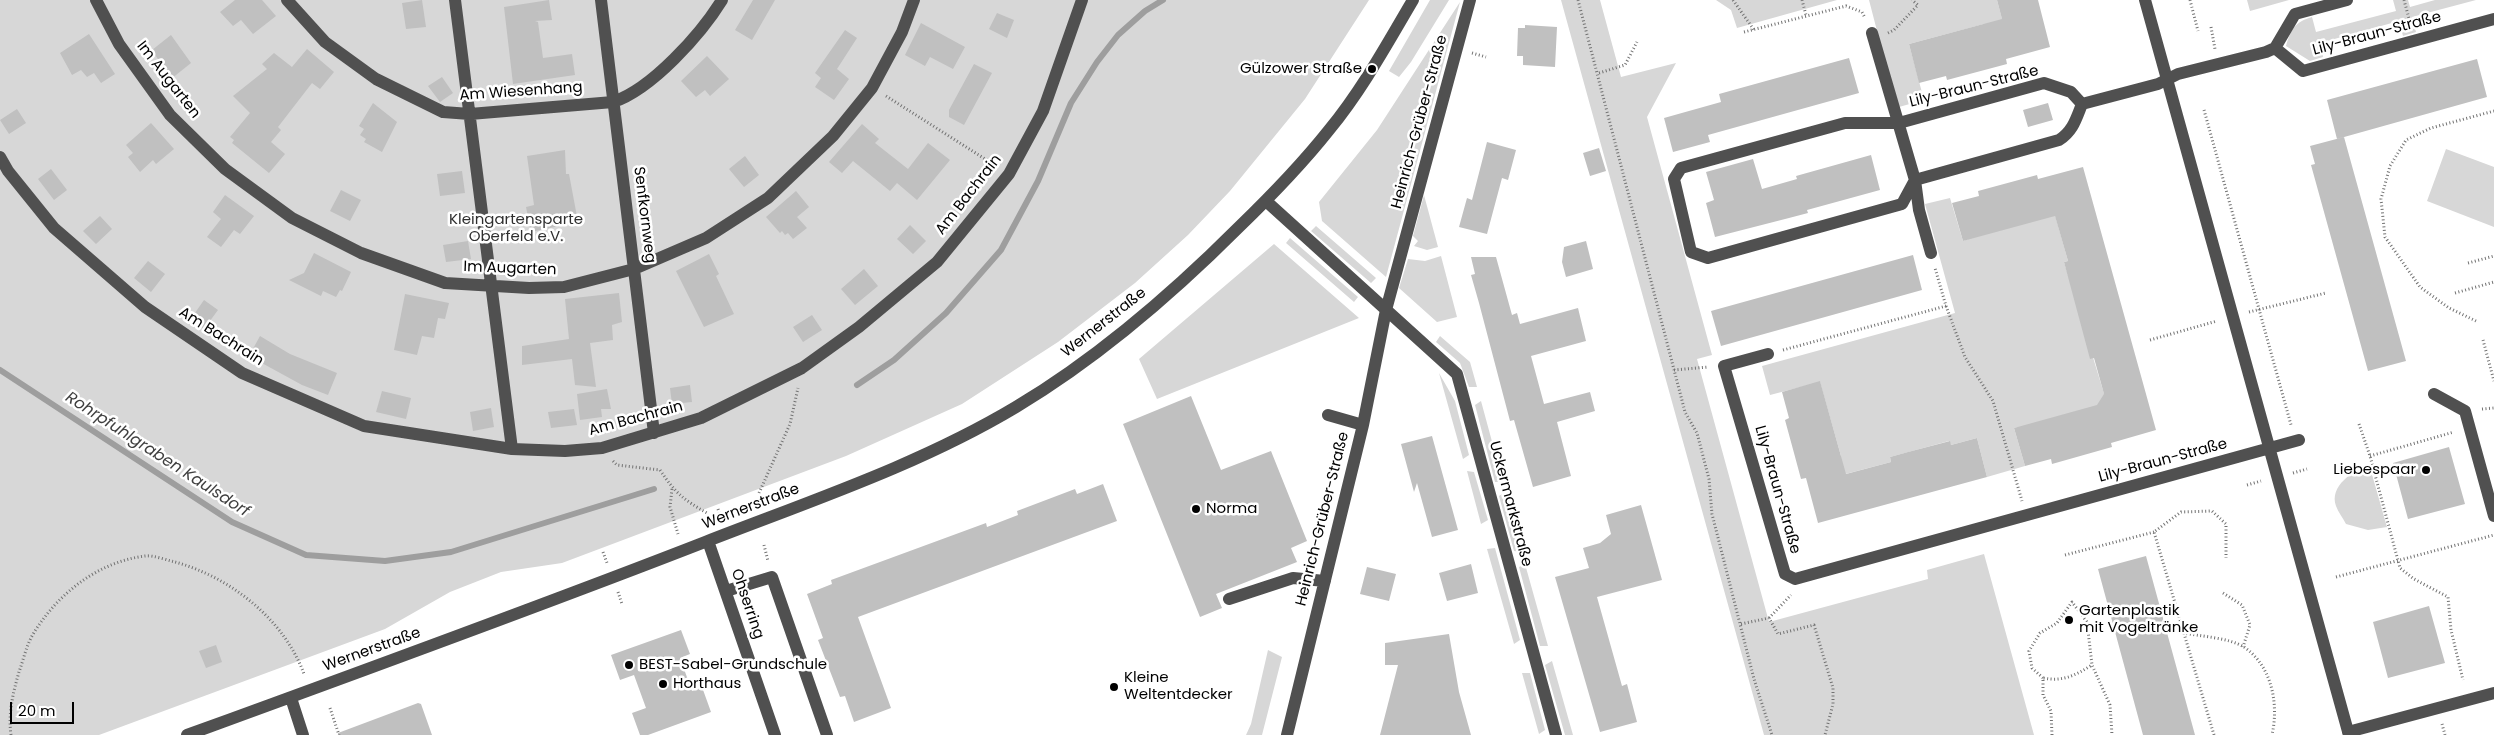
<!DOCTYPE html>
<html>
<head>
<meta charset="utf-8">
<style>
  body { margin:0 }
  #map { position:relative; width:2494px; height:735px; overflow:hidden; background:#fff; font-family:Poppins,sans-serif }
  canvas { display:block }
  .scale { position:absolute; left:10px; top:702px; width:64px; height:22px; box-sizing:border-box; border:2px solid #000; border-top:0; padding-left:6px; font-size:15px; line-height:18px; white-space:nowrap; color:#000; -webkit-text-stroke:4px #fff; paint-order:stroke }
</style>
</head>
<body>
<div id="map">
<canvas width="2494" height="735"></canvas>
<div class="scale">20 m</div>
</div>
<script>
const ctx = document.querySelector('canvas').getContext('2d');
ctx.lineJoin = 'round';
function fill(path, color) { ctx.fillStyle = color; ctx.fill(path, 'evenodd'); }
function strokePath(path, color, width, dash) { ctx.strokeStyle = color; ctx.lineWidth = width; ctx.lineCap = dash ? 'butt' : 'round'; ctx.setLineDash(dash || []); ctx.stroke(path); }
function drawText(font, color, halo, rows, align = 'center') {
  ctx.font = font + ' Poppins,sans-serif'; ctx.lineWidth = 5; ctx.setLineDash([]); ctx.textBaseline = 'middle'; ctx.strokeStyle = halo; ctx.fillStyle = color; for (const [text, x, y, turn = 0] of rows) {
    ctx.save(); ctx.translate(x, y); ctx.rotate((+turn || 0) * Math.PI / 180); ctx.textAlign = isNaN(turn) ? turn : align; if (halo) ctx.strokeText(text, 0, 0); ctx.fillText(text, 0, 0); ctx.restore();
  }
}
const green = new Path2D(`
  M0,0H1369L1305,99L1230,191L1188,235L1135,283L1058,342L962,404L846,456L562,563L501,572L450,592L385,629L99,735H0Z
  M1430,0H1449L1411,62L1399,77L1389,71Z
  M1561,0H1600L1621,77L1676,63L1647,117L1712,355L1697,359L1769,622L1928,579L1927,570L1984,554L2034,735H1764Z
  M1716,0H1837L1737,28L1731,10Z
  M1869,0H1997L2004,26L1984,24L1909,44L1924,100L1899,107L1896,104Z
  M2247,0H2289L2250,11Z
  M2393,0H2408L2410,7L2435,0H2476L2412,17L2416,32L2403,36L2399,21L2320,43L2323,57L2310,61L2286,46C2291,29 2295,22 2312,17L2316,32L2396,11Z
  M1460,2L1386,277L1322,221L1319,202L1377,130Z
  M2446,149L2494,167V227L2427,201Z
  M1424,195L1438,247L1427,250L1414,246L1418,241L1413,236Z
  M1950,198L1963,241L2053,208L2068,261L2064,262L2109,410L2014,428L2025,466L1987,477L1977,438L1951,445L1949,441L1890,457L1891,462L1838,476L1841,456L1820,382L1770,395L1762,366L1955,313L1925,204Z
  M1316,226L1376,278L1371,283L1311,231Z
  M1290,238L1358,297L1354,302L1286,243Z
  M1274,244L1359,318L1157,399L1139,359Z
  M1441,256L1457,317L1437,322L1399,288L1408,259L1425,261Z
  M1440,336L1470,362L1477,387H1469L1460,363L1436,342Z
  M1439,373L1455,401L1469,455L1463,459Z
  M1481,401L1503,482H1495L1475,405Z
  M2369,464L2387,527L2368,530L2346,524C2343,518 2338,512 2336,506C2329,486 2353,471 2369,464Z
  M1467,471L1474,472L1488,520L1481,524Z
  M1505,492L1522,552L1514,551L1499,496Z
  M1495,548L1520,640L1514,644L1487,549Z
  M1525,564L1548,646H1540L1519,567Z
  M1268,650L1282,657L1262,735H1246L1251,724Z
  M1552,661L1573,735H1565L1545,665Z
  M1522,673H1530L1545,730L1539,734Z`);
const stream = new Path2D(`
  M0,370L232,522L306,555L385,561L451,552L654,489
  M857,385L894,360L946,313L1001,250L1038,181L1071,103L1097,62L1118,35L1145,11L1163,0`);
const building = new Path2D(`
  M235,0H262L276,16L253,34L241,20L233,26L220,12Z
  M422,0L426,27L406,29L402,3Z
  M549,0L552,20L535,21L538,22L543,58L572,54L575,75L513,84L504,7Z
  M753,0H775L752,40L735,30Z
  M1997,0H2038L2050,47L2006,59L2007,64L1947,80L1946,76L1919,83L1909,44L2002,19Z
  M997,13L1014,20L1007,38L989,29Z
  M921,23L965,47L953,69L930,57L925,66L905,55Z
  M1525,25L1557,27L1555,67L1523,65V56H1517L1518,28H1525Z
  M845,30L857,38L837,69L849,79L834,100L815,87L821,78L815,73Z
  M89,34L115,74L101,83L94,73L87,77L81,70L72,75L60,53Z
  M171,35L191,63L171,79L152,50Z
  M307,49L334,72L320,89L312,83L278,127L281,130L271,142L285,154L269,173L232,143L234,140L230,137L250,113L233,96L267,69L262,64L274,53L292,67Z
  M707,56L729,79L710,96L705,90L696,97L681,81Z
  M1849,58L1859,93L1708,135L1710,142L1673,152L1664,118L1721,102L1719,94Z
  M2477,59L2487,97L2337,139L2327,100Z
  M974,64L992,73L964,125L949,117V110Z
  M442,77L453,93L440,102L428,86Z
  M373,103L397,122L382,152L364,142L366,139L360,135L364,129L359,126Z
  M2048,103L2053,120L2028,127L2023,110Z
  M17,109L26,123L9,134L0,120Z
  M151,123L174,149L156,164L153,160L140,172L128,157L133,153L126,145Z
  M862,124L879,139L875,143L908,169L928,143L950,160L917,200L897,183L890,191L853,161L842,173L829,162Z
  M2344,137L2406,361L2368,371L2311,165L2315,164L2310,146Z
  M1487,142L1516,150L1508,180L1502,178L1487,234L1459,227L1467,198L1472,200Z
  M1599,148L1606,171L1590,176L1583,153Z
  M565,150L566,174H569L578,222L531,232L526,207L534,205L527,156Z
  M1871,155L1880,190L1807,210L1808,213L1789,218L1715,237L1706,203L1714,200L1706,172L1753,159L1762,189L1797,179L1796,176Z
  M745,156L759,175L744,187L729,169Z
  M2083,167L2156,430L2111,443L2112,447L2052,464L2051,459L2025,466L2014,428L2097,405L2104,394L2094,358L2090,359L2064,262L2068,261L2055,216L1963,241L1952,203L1979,196L1978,191L2026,178L2037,175L2038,179Z
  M51,169L67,190L54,200L38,179Z
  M462,171L465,193L440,196L437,174Z
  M341,190L361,200L350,221L330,211Z
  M796,191L809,207L797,217L807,228L793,239L788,233L785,235L782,231L780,233L766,217Z
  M225,195L254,216L240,234L234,230L221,247L207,237L221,219L213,212Z
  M100,216L112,229L96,244L83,231Z
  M910,225L926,241L913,254L897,239Z
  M468,241L471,259L446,262L443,245Z
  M1586,241L1593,269L1566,277L1562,262L1564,247Z
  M314,253L351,272L342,291L340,290L336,297L323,291L321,296L289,280L304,273Z
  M709,254L719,274L716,276L734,314L704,327L676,271Z
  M1913,255L1922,290L1721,346L1711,311Z
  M1471,257H1496L1512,315L1517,313L1520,324L1578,308L1586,341L1531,356L1544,404L1590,392L1595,411L1557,422L1571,476L1533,487L1514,420L1510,421L1479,303L1471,275L1475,274Z
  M148,261L165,274L151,292L134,278Z
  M864,269L878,286L855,305L841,289Z
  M619,293L622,322L612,325L613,340L590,343L596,387L575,385L572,359L522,365V346L569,339L565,299Z
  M405,294L449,303L445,319L438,318L434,338L422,336L417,355L394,350Z
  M204,300L218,310L204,329L190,320Z
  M812,315L822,330L803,342L793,327Z
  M260,336L290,354L337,373L328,395L302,385L249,356Z
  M1820,381L1846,474L1891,462L1890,457L1908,452L1950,441L1951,445L1977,438L1987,477L1818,523L1806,478L1801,479L1794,453L1785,420L1789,418L1782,392Z
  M690,385L692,402L672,404L670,388Z
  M607,389L611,409H601L602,417L580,420L577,394Z
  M382,391L411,398L406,419L376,412Z
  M1191,396L1221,470L1271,451L1307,541L1291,548L1297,562L1216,594L1222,608L1200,617L1123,424Z
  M491,408L494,427L473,431L470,412Z
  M574,409L577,425L551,428L548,412Z
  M1432,436L1458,530L1432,537L1417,483L1414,492L1401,444Z
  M2449,447L2465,504L2408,519L2393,463Z
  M1103,484L1117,521L858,617L891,708L854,722L845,696L840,697L818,640L823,638L807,594L832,584L831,580L986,523L987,527L1018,515L1017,511L1075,489L1077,494Z
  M1641,505L1662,580L1597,597L1622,686L1627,684L1637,722L1600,732L1555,577L1589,568L1583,548L1600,543L1611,534L1606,515Z
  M2146,556L2195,735H2143L2098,569Z
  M1471,564L1478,593L1447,601L1439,573Z
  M1367,567L1396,574L1389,601L1360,594Z
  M2429,606L2445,663L2388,678L2373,622Z
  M681,630L690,654L680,658L692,691L702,687L711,712L648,735H640L632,713L646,708L634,675L620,680L611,655Z
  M1449,634L1459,692L1471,735H1380L1398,665H1385V643Z
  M216,645L222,662L206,668L199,651Z
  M418,703L421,704L432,735H338V733Z`);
const path = new Path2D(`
  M1578,0L1685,412L1697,433L1709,479L1712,514L1754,679L1772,735
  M1733,0L1754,30
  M1802,0L1806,15
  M2190,0L2198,31
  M2404,0L2411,26
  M2211,27L2215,49
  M1744,32L1846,6L1862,12L1865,18
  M1888,33L1894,30L1918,5L1912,0
  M1472,53L1486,57
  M1599,73L1625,65L1637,42
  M886,96L996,166
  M2204,110L2291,425
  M2468,263L2494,256
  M2455,293L2494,282
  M1946,306L1965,357L1993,401L2022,501
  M2249,312L2326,293
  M2476,321L2449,308L2420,287L2385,237L2381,199L2390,166L2406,140L2431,128L2494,111
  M2150,340L2217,321
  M2483,340L2494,381
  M1783,350L1946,306L1935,268
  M1674,370L1708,367
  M2482,409L2494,408
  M2359,424L2370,456L2400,568L2414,579L2448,597L2451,630L2463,680
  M2370,456L2454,432
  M613,461L617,465L660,470C675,493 684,500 707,513
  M2293,473L2307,469
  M2247,485L2261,481
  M672,489L670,507L678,534
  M759,493L790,424L798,388
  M718,509L721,518
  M764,545L768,561
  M603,552L607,563
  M2065,555L2154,532
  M2336,577L2494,535
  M618,592L622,604
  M2223,593L2242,605L2250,625L2243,647
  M1769,618L1791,595
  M1741,624L1769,618L1778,634L1814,625L1833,688V704L1825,735
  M2183,633C2199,636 2230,638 2244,647C2272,666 2279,704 2272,735
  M2043,678L2032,668L2029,651L2040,633L2057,623L2072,602L2087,622L2092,665
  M330,708L339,735
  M2442,724L2445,735
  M11,735C8,713 13,693 19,672C23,661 26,647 32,636C56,595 97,562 145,556C154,555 166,560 175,562C230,577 284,619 304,674
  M2052,735L2051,711L2043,695V678C2063,682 2076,675 2092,665L2110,705L2112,735
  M2214,735L2154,532L2181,512L2212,511L2226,524V558`);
const minor = new Path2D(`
  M96,0L119,44L170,115L225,169L292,218L361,253L445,283L529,288L564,287L634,269L706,238L768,198L833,136L872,88L902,32L914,0
  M287,0L325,42L376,79L443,112L470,114L613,102C652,89 701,34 722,0
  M455,0L512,449
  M601,0L654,433
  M2145,0L2349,735
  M2347,0L2295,14L2275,48L2303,71L2494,19
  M1872,33L1915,180L1919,210L1931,253
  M2044,83L2071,92L2082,104C2076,119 2073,131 2059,140L1915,180L1902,204L1708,258L1691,252L1674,179L1681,168L1845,123H1899Z
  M2082,104L2158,84L2178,74L2266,52L2275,48
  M0,157L8,171L54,228L145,307L242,373L364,426L512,449L565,451L602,448L701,418L802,368L859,327L937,262L1009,174L1043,111L1082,0
  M1266,201L1457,374L1556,735
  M1768,354L1724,366L1785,574L1795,579L2299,440
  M2434,394L2465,411L2494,516
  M1328,415L1363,425
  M708,541L775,735
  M726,591L772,577L827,735
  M1229,599L1293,578L1325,581
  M291,698L303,735
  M2348,732L2494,693
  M187,735C360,672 533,609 705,542C810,501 919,465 1016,407C1098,358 1171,295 1239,227C1270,197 1302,164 1329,130C1362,90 1387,44 1413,0
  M1287,735L1363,425L1386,310L1470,0`);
const markers = [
  [1372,69,5,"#000"],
  [2426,470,5,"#000"],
  [1196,509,5,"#000"],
  [2069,620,5,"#000"],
  [629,665,5,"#000"],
  [663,684,5,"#000"],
  [1114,687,5,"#000"]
];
const streetNames = [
  ["Lily-Braun-Straße",2377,34,-15],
  ["Im Augarten",168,80,52],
  ["Lily-Braun-Straße",1974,87,-14],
  ["Am Wiesenhang",521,92,-4],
  ["Heinrich-Grüber-Straße",1420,122,-75],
  ["Am Bachrain",969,195,-52],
  ["Senfkornweg",644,215,83],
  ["Im Augarten",510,269,2],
  ["Wernerstraße",1104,323,-38],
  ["Am Bachrain",221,337,32],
  ["Am Bachrain",636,419,-15],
  ["Lily-Braun-Straße",2163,461,-15],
  ["Lily-Braun-Straße",1777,490,74],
  ["Uckermarkstraße",1510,504,75],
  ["Wernerstraße",751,507,-21],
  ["Heinrich-Grüber-Straße",1323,519,-76],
  ["Ohserring",747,604,71],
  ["Wernerstraße",372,650,-20]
];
const poiNames = [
  ["Gülzower Straße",1362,69,"right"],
  ["Liebespaar",2416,470,"right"],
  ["Norma",1206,509],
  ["Gartenplastik",2079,611],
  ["mit Vogeltränke",2079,628],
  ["BEST-Sabel-Grundschule",639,665],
  ["Kleine",1124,678],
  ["Weltentdecker",1124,695],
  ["Horthaus",673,684]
];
const parkNames = [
  ["Kleingartensparte",516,220],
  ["Oberfeld e.V.",516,237]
];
const waterNames = [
  ["Rohrpfuhlgraben Kaulsdorf",157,455,33]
];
fill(green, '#d7d7d7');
strokePath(stream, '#9e9e9e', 6);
fill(building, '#c0c0c0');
strokePath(path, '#727272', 3, [1, 2.5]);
strokePath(minor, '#505050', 12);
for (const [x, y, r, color] of markers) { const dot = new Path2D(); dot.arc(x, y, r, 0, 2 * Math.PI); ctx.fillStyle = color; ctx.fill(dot); strokePath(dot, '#fff', 2); }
drawText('15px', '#000', '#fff', streetNames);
drawText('15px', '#000', '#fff', poiNames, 'left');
drawText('15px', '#2e2e2e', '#fff', parkNames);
drawText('italic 16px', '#3f3f3f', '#fff', waterNames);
</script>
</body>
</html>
